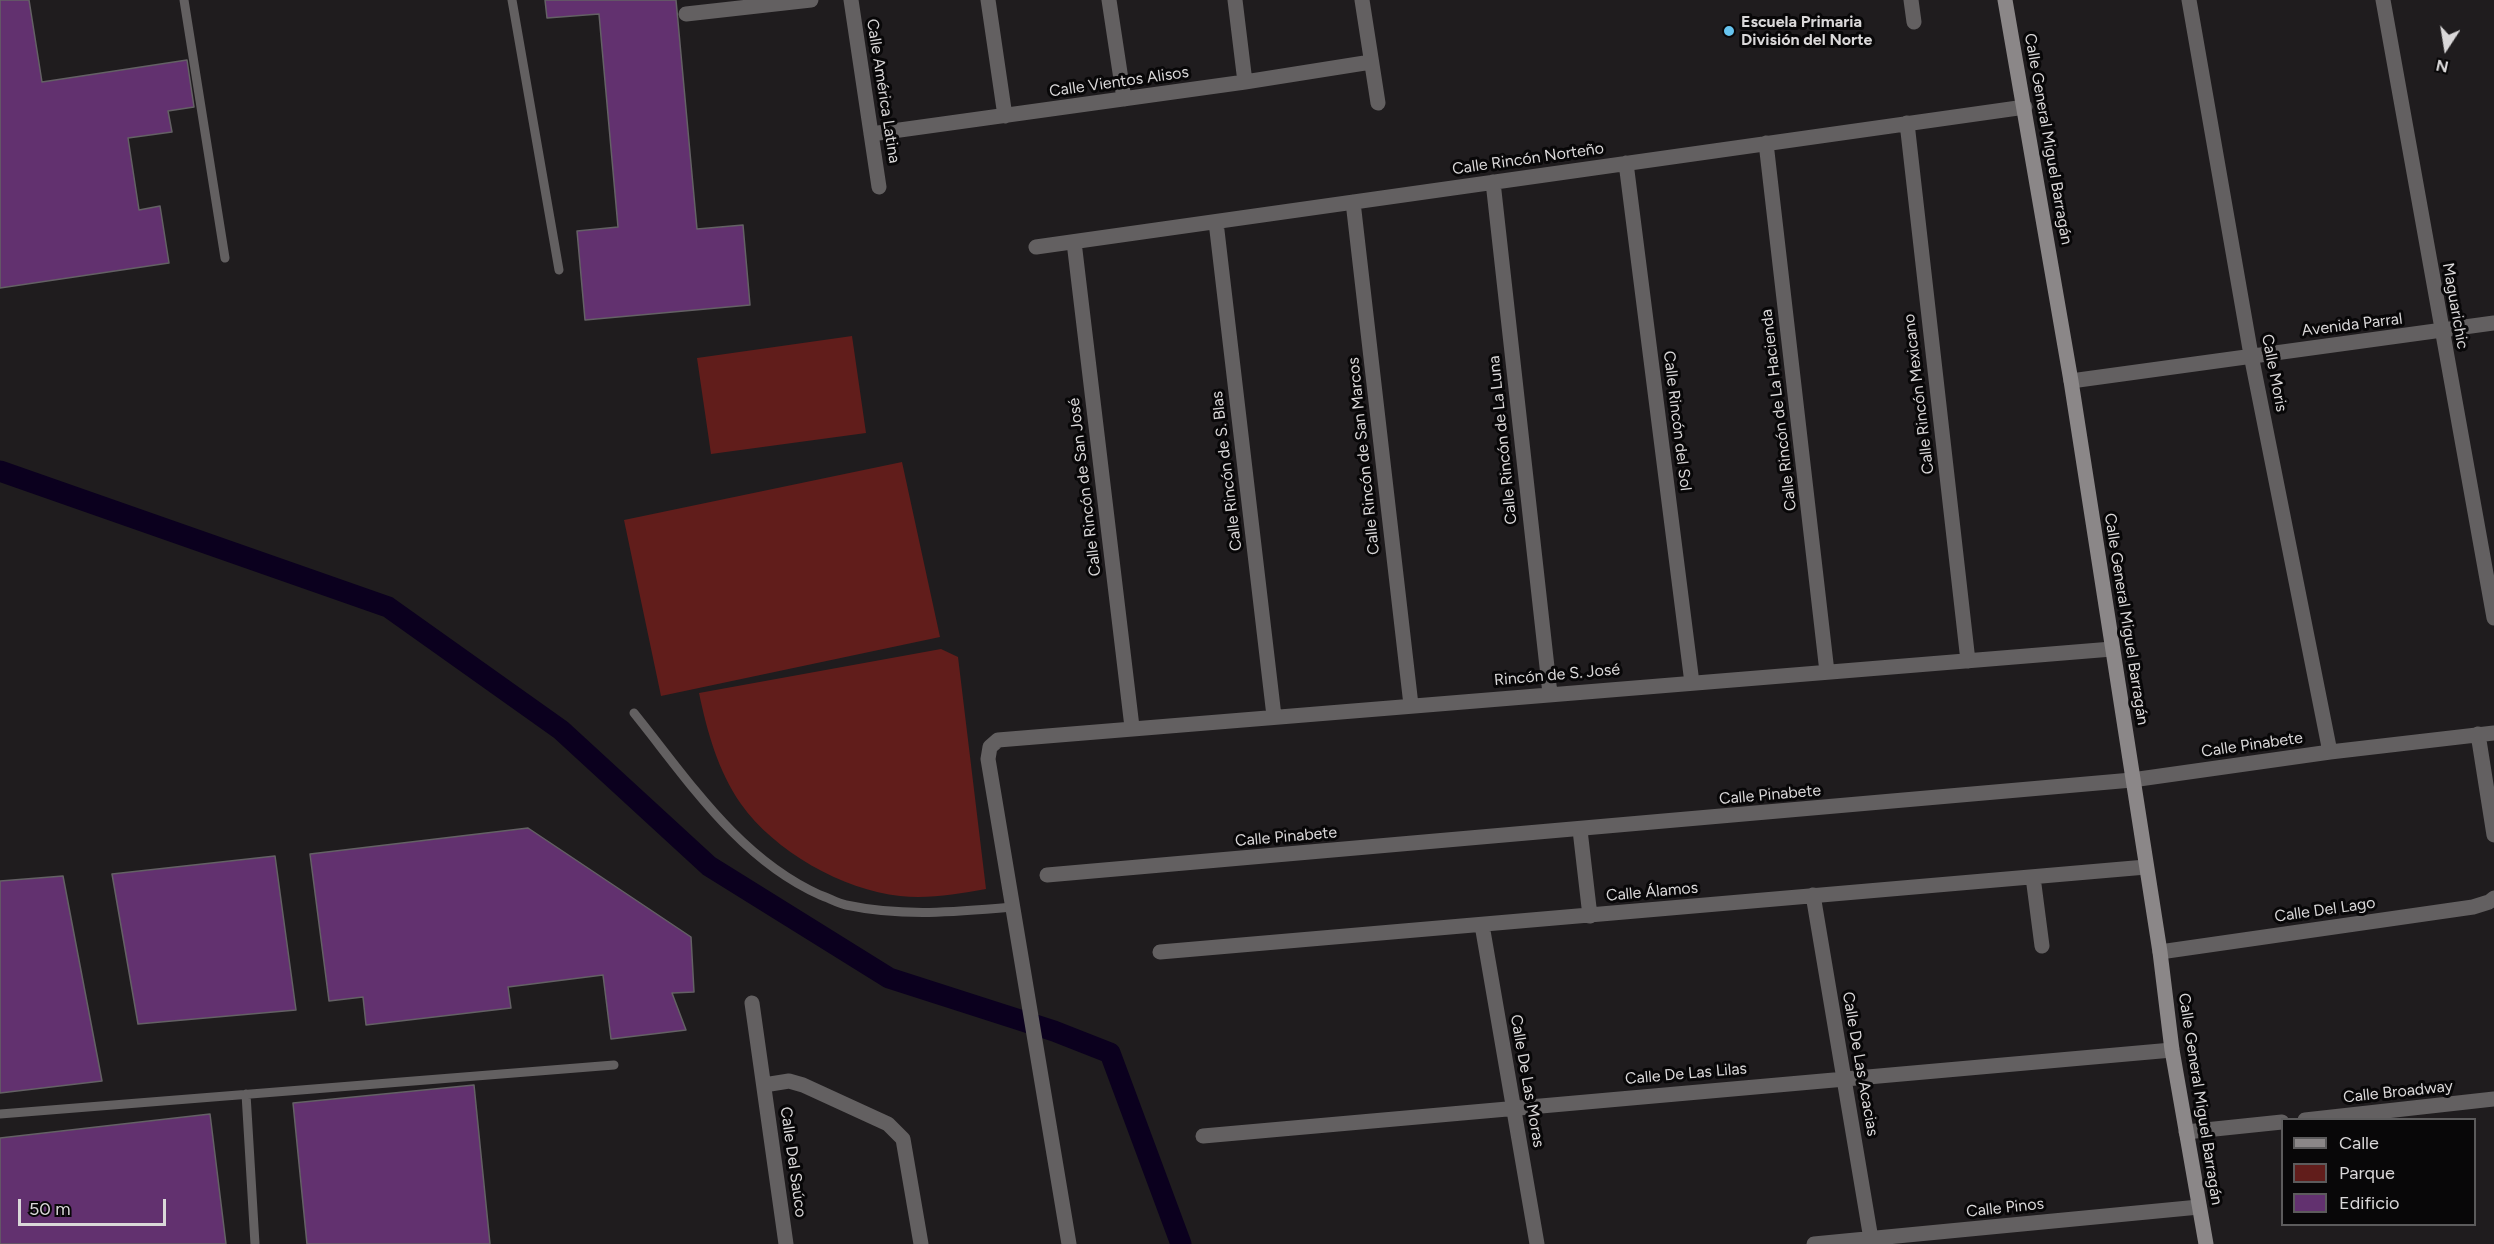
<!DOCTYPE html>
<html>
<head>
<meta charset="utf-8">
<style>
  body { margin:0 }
  #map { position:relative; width:2494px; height:1244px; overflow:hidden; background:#1f1c1e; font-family:Figtree,sans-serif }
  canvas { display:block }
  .legend { position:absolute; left:2281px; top:1118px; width:195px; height:108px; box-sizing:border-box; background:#080708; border:2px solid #5c5b5c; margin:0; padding:8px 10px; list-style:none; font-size:18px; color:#dad8d9 }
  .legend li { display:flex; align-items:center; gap:12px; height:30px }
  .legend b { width:30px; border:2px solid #5c5b5c }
  .north { position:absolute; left:2416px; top:18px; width:60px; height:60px; -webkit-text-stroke:4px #080708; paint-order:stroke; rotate:192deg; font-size:16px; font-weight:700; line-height:24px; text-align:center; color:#dad8d9 }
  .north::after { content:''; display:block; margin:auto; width:21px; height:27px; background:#dad8d9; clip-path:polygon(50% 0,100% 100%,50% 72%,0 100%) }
  .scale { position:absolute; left:18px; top:1199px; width:148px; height:27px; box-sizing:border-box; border:3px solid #dad8d9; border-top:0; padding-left:8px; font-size:18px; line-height:21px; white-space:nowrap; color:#dad8d9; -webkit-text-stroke:4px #080708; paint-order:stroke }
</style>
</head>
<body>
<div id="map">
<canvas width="2494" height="1244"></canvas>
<ul class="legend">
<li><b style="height:8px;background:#8b8788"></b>Calle</li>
<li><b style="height:16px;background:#611d1b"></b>Parque</li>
<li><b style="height:16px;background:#62316f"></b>Edificio</li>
</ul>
<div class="north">N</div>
<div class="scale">50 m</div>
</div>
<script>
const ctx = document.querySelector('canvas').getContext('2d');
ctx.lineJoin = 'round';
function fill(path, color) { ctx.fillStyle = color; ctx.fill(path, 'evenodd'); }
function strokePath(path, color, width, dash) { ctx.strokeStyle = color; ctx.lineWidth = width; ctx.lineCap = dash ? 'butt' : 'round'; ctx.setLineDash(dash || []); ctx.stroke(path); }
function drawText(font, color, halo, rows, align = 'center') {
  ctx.font = font + ' Figtree,sans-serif'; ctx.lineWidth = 6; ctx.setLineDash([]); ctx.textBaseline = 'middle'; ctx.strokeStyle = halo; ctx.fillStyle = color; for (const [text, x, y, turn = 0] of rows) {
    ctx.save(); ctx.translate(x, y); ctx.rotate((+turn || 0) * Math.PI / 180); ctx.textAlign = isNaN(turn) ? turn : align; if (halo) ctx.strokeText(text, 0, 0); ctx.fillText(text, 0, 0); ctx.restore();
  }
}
const green = new Path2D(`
  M852,336L866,433L711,454L697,358Z
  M902,462L940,637L661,696L624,520Z
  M941,649L958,657L986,889C957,894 929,899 900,896C843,890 774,851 741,804C718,771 707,731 699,693Z`);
const canal = new Path2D(`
  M0,471L388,607L561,730L709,866L889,978L1054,1031L1110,1053L1181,1244`);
const building = new Path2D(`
  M0,0H29L42,82L187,60L194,107L168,111L172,132L128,138L139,210L160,206L169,263L0,288Z
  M545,0H676L697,229L743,225L750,305L585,320L577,231L618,227L599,14L547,18Z
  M528,828L691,937L694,992L672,993L686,1030L611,1039L603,975L508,987L511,1008L366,1025L363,997L329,1001L310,854Z
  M275,856L296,1010L138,1024L112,874Z
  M63,876L102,1081L0,1093V881Z
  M474,1085L490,1244H307L293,1103Z
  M210,1114L226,1244H0V1138Z`);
const lane = new Path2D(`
  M184,0L225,258
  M512,0L559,270
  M634,713C688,780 739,859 820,895C829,898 837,903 846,905C902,917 957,912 1013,907
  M246,1094L255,1244
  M0,1114L614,1065`);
const street = new Path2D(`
  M851,0L879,187
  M988,0L1005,116
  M1109,0L1124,99
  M1235,0L1245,82
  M1362,0L1378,103
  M1911,0L1914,22
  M2189,0L2251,355L2330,752
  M2383,0L2494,618
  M686,14L811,0
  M1907,123L1968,661
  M871,134L1245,82L1371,62
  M1766,143L1827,672
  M1626,163L1692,683
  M1493,182L1550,694
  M1353,202L1411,705
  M1216,222L1274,716
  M1074,242L1132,727
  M1036,247L2025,107
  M2071,381L2494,323
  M2478,734L2494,835
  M1580,830L1590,916
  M1047,875L2132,780L2330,752L2494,733
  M2033,877L2042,946
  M1813,895L1871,1239
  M1482,925L1537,1244
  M1160,952L2146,867
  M2160,952L2473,907L2489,902L2494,898
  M752,1003L786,1244
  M764,1085L789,1081L803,1085L888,1124L903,1139L921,1244
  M2305,1120L2494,1099
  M2186,1132L2282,1122
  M1203,1136L2172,1050
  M1069,1244L988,759L990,747L998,740L2112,649
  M1814,1244L2199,1207`);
const secondary = new Path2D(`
  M2005,0L2071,381L2160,952L2172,1050L2206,1244`);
const markers = [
  [1729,31,6,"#66c4ef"]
];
const poiNames = [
  ["Escuela Primaria",1741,22],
  ["División del Norte",1741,40]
];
const streetNames = [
  ["Calle Vientos Alisos",1119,82,-8],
  ["Calle América Latina",883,91,81],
  ["Calle General Miguel Barragán",2048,139,80],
  ["Calle Rincón Norteño",1528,159,-8],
  ["Maguarichic",2455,306,80],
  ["Avenida Parral",2352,325,-7],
  ["Calle Moris",2274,373,79],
  ["Calle Rincón Mexicano",1919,394,-97],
  ["Calle Rincón de La Hacienda",1779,410,-97],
  ["Calle Rincón del Sol",1677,421,83],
  ["Calle Rincón de La Luna",1503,440,-96],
  ["Calle Rincón de San Marcos",1364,456,-96],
  ["Calle Rincón de S. Blas",1227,471,-97],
  ["Calle Rincón de San José",1085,487,-97],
  ["Calle General Miguel Barragán",2126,619,81],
  ["Rincón de S. José",1557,675,-5],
  ["Calle Pinabete",2252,745,-8],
  ["Calle Pinabete",1770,795,-5],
  ["Calle Pinabete",1286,837,-5],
  ["Calle Álamos",1652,892,-5],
  ["Calle Del Lago",2325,910,-8],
  ["Calle De Las Acacias",1860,1064,80],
  ["Calle De Las Lilas",1686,1074,-5],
  ["Calle De Las Moras",1527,1081,80],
  ["Calle Broadway",2398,1092,-6],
  ["Calle General Miguel Barragán",2200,1099,81],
  ["Calle Del Saúco",793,1162,82],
  ["Calle Pinos",2005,1208,-6]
];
fill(green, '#611d1b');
strokePath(canal, '#0b001e', 21);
fill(building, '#62316f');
strokePath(building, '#646165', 1.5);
strokePath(lane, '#636061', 9);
strokePath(street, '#636061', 15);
strokePath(secondary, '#8b8788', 15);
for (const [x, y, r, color] of markers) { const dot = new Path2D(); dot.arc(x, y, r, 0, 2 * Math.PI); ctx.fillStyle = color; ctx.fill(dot); strokePath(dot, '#080708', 2); }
drawText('bold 16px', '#dad8d9', '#080708', poiNames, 'left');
drawText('16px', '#dad8d9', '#080708', streetNames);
</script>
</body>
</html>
